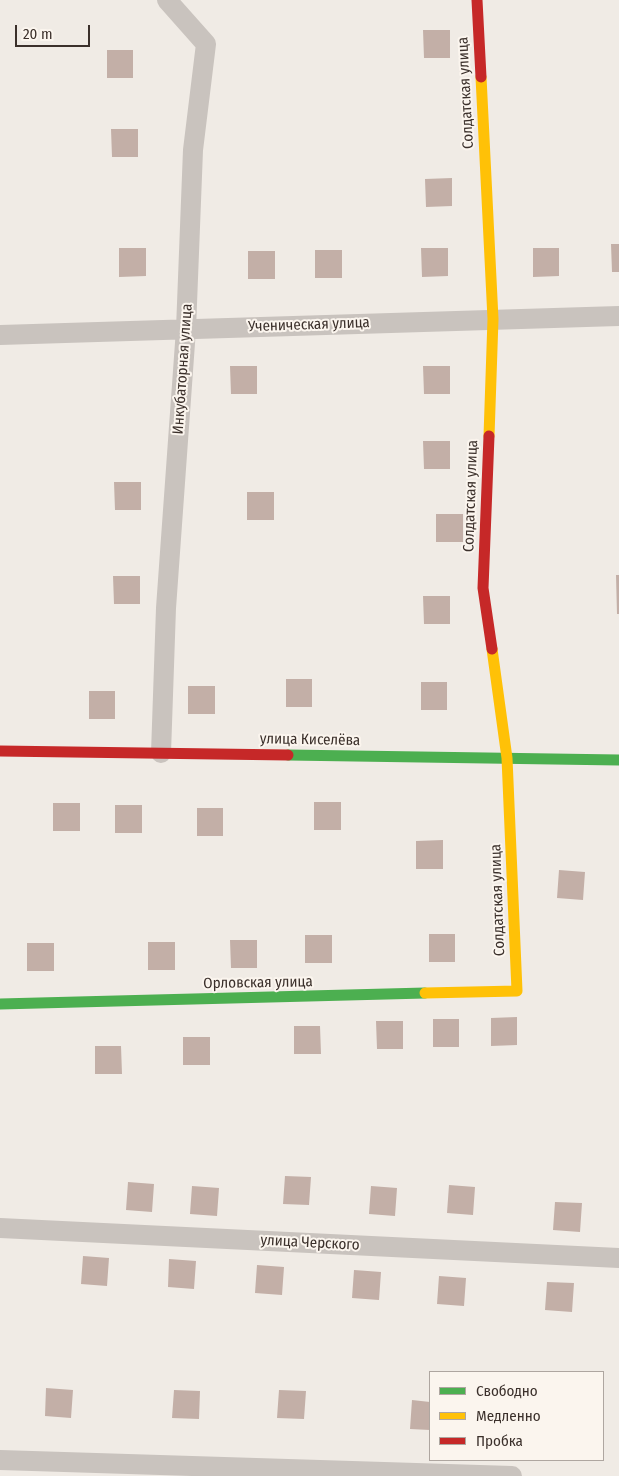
<!DOCTYPE html>
<html>
<head>
<meta charset="utf-8">
<style>
  body { margin:0 }
  #map { position:relative; width:619px; height:1476px; overflow:hidden; background:#f0ebe5; font-family:"Fira Sans Condensed",sans-serif }
  canvas { display:block }
  .legend { position:absolute; left:429px; top:1371px; width:175px; height:90px; box-sizing:border-box; background:#fbf5ee; border:1px solid #aea6a0; margin:0; padding:6px 9px; list-style:none; font-size:15px; color:#3b302b }
  .legend li { display:flex; align-items:center; gap:10px; height:25px }
  .legend b { width:25px; border:1px solid #aea6a0 }
  .scale { position:absolute; left:15px; top:25px; width:75px; height:22px; box-sizing:border-box; border:2px solid #3b302b; border-top:0; padding-left:6px; font-size:15px; line-height:18px; white-space:nowrap; color:#3b302b; -webkit-text-stroke:4px #fbf5ee; paint-order:stroke }
</style>
</head>
<body>
<div id="map">
<canvas width="619" height="1476"></canvas>
<ul class="legend">
<li><b style="height:6px;background:#4caf50"></b>Свободно</li>
<li><b style="height:6px;background:#ffc107"></b>Медленно</li>
<li><b style="height:6px;background:#c62828"></b>Пробка</li>
</ul>
<div class="scale">20 m</div>
</div>
<script>
const ctx = document.querySelector('canvas').getContext('2d');
ctx.lineJoin = 'round';
function fill(path, color) { ctx.fillStyle = color; ctx.fill(path, 'evenodd'); }
function strokePath(path, color, width, dash) { ctx.strokeStyle = color; ctx.lineWidth = width; ctx.lineCap = dash ? 'butt' : 'round'; ctx.setLineDash(dash || []); ctx.stroke(path); }
function drawText(font, color, halo, rows, align = 'center') {
  ctx.font = font + ' "Fira Sans Condensed",sans-serif'; ctx.lineWidth = 4; ctx.setLineDash([]); ctx.textBaseline = 'middle'; ctx.strokeStyle = halo; ctx.fillStyle = color; for (const [text, x, y, turn = 0] of rows) {
    ctx.save(); ctx.translate(x, y); ctx.rotate((+turn || 0) * Math.PI / 180); ctx.textAlign = isNaN(turn) ? turn : align; if (halo) ctx.strokeText(text, 0, 0); ctx.fillText(text, 0, 0); ctx.restore();
  }
}
const building = new Path2D(`
  M423,30H450V58H424Z
  M107,50H133V78H107Z
  M111,129H138V157H112Z
  M452,178V206L426,207L425,179Z
  M611,244H619V272H612Z
  M119,248H146V276L119,277Z
  M421,248H448V276L422,277Z
  M533,248H559V276L533,277Z
  M315,250H342V278H315Z
  M248,251H275V279H248Z
  M230,366H257V394H231Z
  M423,366H450V394H424Z
  M423,441H450V469H424Z
  M114,482H141V510H115Z
  M247,492H274V520H247Z
  M436,514H463V542H436Z
  M616,575H619V614H617Z
  M113,576H140V604H114Z
  M423,596H450V624H424Z
  M286,679H312V707H286Z
  M421,682H447V710H421Z
  M188,686H215V714H188Z
  M89,691H115V719H89Z
  M314,802H341V830H314Z
  M53,803H80V831H53Z
  M115,805H142V833H115Z
  M197,808H223V836H197Z
  M443,840V869H416V841Z
  M559,870L585,872L583,900L557,898Z
  M429,934H455V962H429Z
  M305,935H332V963H305Z
  M230,940H257V968H231Z
  M148,942H175V970H148Z
  M27,943H54V971H27Z
  M517,1017V1045L491,1046V1018Z
  M433,1019H459V1047H433Z
  M376,1021H403V1049H377Z
  M294,1026H320L321,1054H294Z
  M183,1037H210V1065H183Z
  M95,1046H121L122,1074H95Z
  M285,1176L311,1177L309,1205L283,1204Z
  M128,1182L154,1184L152,1212L126,1210Z
  M449,1185L475,1187L473,1215L447,1213Z
  M192,1186L219,1188L217,1216L190,1214Z
  M371,1186L397,1188L395,1216L369,1214Z
  M555,1202L582,1203L580,1232L553,1230Z
  M83,1256L109,1258L107,1286L81,1284Z
  M169,1259L196,1261L194,1289L168,1287Z
  M257,1265L284,1267L282,1295L255,1293Z
  M354,1270L381,1272L379,1300L352,1298Z
  M439,1276L466,1278L464,1306L437,1304Z
  M547,1282L574,1283L572,1312L545,1310Z
  M46,1388L73,1390L71,1418L45,1416Z
  M174,1390L200,1391L199,1419L172,1418Z
  M279,1390L306,1391L304,1419L277,1418Z
  M412,1400L430,1402V1430L410,1429Z`);
const street = new Path2D(`
  M0,335L619,316
  M161,753L166,608L186,329L193,150L206,44L167,0
  M0,1228L619,1258
  M0,1460L512,1476`);
const fast = new Path2D(`
  M288,755L619,760
  M0,1004L425,993`);
const slow = new Path2D(`
  M481,77L493,319L489,436
  M425,993L517,991L507,758L492,649`);
const jam = new Path2D(`
  M477,0L481,77
  M489,436L483,588L492,649
  M0,751L288,755`);
const streetNames = [
  ["Солдатская улица",466,93,-93],
  ["Ученическая улица",309,325,-2],
  ["Инкубаторная улица",183,369,-86],
  ["Солдатская улица",471,496,-88],
  ["улица Киселёва",310,740,1],
  ["Солдатская улица",498,900,-92],
  ["Орловская улица",258,983,-1],
  ["улица Черского",310,1243,3]
];
fill(building, '#c3afa7');
strokePath(street, '#c9c3be', 20);
strokePath(fast, '#4caf50', 11);
strokePath(slow, '#ffc107', 11);
strokePath(jam, '#c62828', 11);
drawText('15px', '#3b302b', '#fbf5ee', streetNames);
</script>
</body>
</html>
